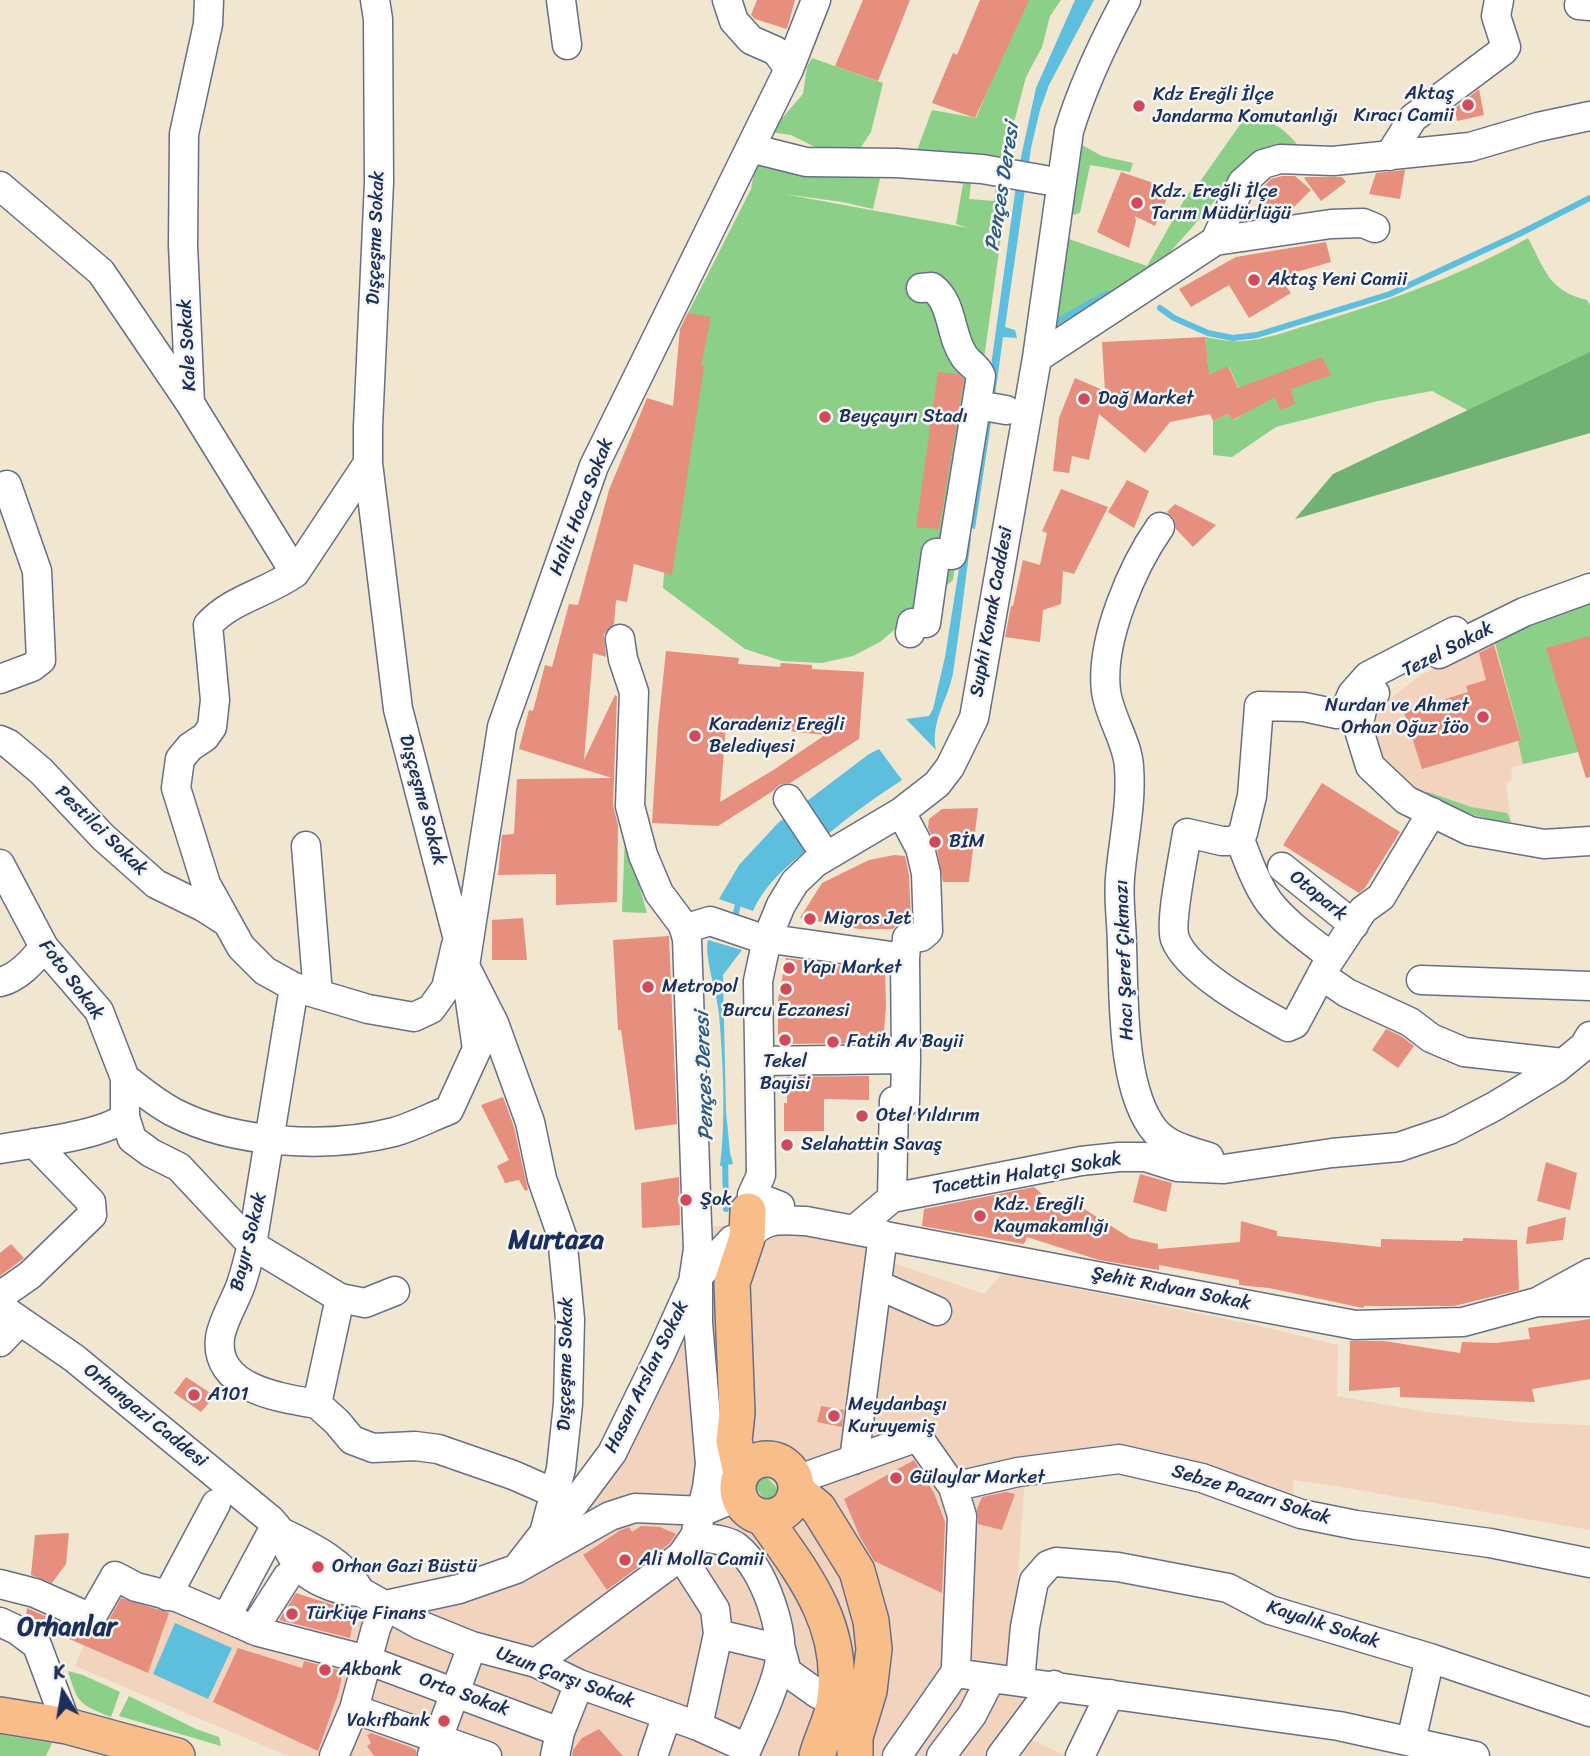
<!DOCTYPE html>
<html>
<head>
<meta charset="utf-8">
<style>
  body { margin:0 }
  #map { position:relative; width:1590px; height:1756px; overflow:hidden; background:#f1e6cf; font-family:Sriracha,sans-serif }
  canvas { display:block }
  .north { position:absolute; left:28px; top:1658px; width:70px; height:70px; -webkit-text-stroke:5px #f6f6f2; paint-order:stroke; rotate:349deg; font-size:19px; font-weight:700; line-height:28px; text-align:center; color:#1b2f5e }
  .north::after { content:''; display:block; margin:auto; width:24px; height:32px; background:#1b2f5e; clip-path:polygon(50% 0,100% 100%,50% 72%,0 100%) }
</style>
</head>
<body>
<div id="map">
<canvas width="1590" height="1756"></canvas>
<div class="north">K</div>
</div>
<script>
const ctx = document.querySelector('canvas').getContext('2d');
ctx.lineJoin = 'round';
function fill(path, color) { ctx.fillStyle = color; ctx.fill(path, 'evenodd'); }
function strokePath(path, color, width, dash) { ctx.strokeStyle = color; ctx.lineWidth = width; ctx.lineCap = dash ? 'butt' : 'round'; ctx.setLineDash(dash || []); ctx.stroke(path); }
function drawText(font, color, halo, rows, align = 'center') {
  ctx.font = font + ' Sriracha,sans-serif'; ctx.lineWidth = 5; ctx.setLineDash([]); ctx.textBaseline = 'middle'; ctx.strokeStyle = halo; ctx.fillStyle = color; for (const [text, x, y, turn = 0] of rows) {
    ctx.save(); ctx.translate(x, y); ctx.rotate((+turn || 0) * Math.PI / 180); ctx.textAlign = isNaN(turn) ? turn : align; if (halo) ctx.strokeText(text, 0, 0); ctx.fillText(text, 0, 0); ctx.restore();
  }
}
const built = new Path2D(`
  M1524,624L1578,752L1512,767L1511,781L1506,784L1511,822H1489L1467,816L1420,792L1400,778L1384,762L1376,750L1371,728L1379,707L1421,675Z
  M805,1222L854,1230L882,1259L984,1294L1002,1274L1256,1325L1338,1345L1337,1396L1427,1412L1529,1423L1590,1425V1530L1335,1486L1293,1480L1294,1501L1142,1452L1026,1464L1010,1686L1055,1690L1023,1736L1067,1756H288L75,1666L112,1580L293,1658L322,1591L391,1618L404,1585L469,1577L522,1557L575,1506L707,1227Z`);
const green = new Path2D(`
  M1025,0H1061L1050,16L1042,47L1026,77L1004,160L916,153L932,110L976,118Z
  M812,58L883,83L871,132L857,153L819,149L791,135L770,132L803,94L807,67Z
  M1244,119C1274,119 1286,129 1303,152L1235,175L1203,215L1155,269L1053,334L1063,237L1147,266L1187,195L1199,183Z
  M1080,144L1102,156L1133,163L1130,172L1090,165L1080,213L1073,215L1068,209Z
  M757,156L972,176L969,199L994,201L997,177L1009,180L953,580L880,642L853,656L822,663L782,661L745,649L663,588L680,329L751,189ZM882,170L963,184L956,224L969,228L784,194L842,202L873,209Z
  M1528,238C1545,270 1549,291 1587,300L1590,305V373L1480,417L1432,391L1378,401L1276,427L1232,457L1213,455V421L1228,414L1234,420L1249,411L1229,367L1202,378L1208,367L1205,337C1217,339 1229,342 1242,341C1265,340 1287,331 1309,325C1384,303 1460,276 1528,238Z
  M1590,602V636L1578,752L1523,764L1518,741L1521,739L1494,639Z
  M1428,792L1471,807L1507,813L1511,822C1480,819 1453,810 1426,793Z
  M625,835L647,913L622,912Z
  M764,1475L781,1492L775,1502L766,1500L753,1485L758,1476Z
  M68,1671L83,1675L120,1692L111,1717C79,1704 78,1704 68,1671Z
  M129,1696L196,1729L219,1737L221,1746L119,1716Z
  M0,1733L4,1735L52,1743L46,1756H0Z`);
const forest = new Path2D(`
  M1590,352V433L1295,519L1333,474Z`);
const water = new Path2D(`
  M1075,0H1094L1049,85L1040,110L1031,148L1005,327L1015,330L1017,338L1003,337L994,403L986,402L1018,171L1036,88Z
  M983,413L992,416L975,529L967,527Z
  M964,537L971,538C965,583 960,628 953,673C948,700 930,722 936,750L906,719L929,716L933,709L945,657Z
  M879,749L902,780C876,797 852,814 828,834C799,857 769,876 753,911L719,899L739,865L778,823L869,754Z
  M708,940L742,950L723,975L726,1111L730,1153L733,1164L720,1166C726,1117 723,1063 719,1014C717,993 704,957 708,940Z
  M175,1623L232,1648L208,1699L153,1674Z`);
const stream = new Path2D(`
  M1160,308L1174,318L1208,333L1233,338L1257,335L1390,294L1519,234L1590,198
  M1058,321L1106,294H1116
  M736,913L739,900
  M725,1158L726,1209`);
const building = new Path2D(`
  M757,0H795L787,29L755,19L751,15Z
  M863,0H910L878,81L835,66Z
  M980,0H1029L975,118L932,103L953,53L957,55Z
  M1479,89L1484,115L1457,121L1455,108Z
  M1405,170L1400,199L1369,194L1376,173Z
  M1121,172L1171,189L1155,226L1135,216L1136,221L1129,248L1097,232Z
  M1282,176H1295L1311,190L1287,214L1278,215L1255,195L1271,179Z
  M1306,177H1342L1346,182L1321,201L1304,178Z
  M1326,242L1331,262L1279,277L1291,293L1249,318L1229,285L1191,307L1179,289L1236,257Z
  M688,313L711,317L701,366H704L672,575L634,564L627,602L616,600L614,624L604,634L606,657L593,653L584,760L615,695L617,696L613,805L618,825L617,902L556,905V874L498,875L502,835L514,834L517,779L612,778L519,749L529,710L533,711L545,665L552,667L569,604L578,605L609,490L647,398L673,406L680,329Z
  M1205,337L1209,375L1228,366L1238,388L1322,357L1331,375L1291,389L1295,404L1280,410L1275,397L1233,420L1228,414L1213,421L1210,414L1170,422L1145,453L1099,414L1089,460L1072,456L1069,473L1053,471L1059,418L1075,378L1105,391L1102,342Z
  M938,372L958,374L964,379L939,529L916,527Z
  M1127,480L1149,491L1134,528L1108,512Z
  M1061,489L1108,507L1074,574L1063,571L1061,604L1043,610L1040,642L1005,637L1011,606H1013L1023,560L1040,565L1047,533L1042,531Z
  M1175,504L1216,525L1193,547L1176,529L1174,519L1167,512Z
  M1590,636V777L1586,778L1546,648Z
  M1494,645L1521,740L1422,769L1404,712L1468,692L1466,686L1486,680L1479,653Z
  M666,651L739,658L738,664L780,667L781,663L812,665V669L864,672L859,739L790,783L779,785L773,791L718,826L652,823L658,727ZM726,724L825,735L775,769L720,802Z
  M1322,783L1400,832L1365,888L1359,893L1283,845Z
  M978,808L969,882H943L936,844L928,828L929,819L942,809Z
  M894,855L905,856L909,875L911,921L899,923L893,929H859L800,918L822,883L869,860Z
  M523,918L527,960H492V920Z
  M669,936L677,1124L635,1130L621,1030H618L613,940Z
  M786,958L885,972L886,1006L883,1043L778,1044V1000Z
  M1386,1029L1401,1036L1414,1046L1398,1068L1372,1050Z
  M869,1076V1100L824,1099V1131H784V1103H787V1077Z
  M503,1097L514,1127L528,1190L525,1191L519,1180L505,1183L497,1166L509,1160L481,1105Z
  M1546,1162L1577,1173L1570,1210L1537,1201Z
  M1140,1174L1172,1183L1166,1212L1133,1202Z
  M679,1177L680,1225L642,1228L641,1183Z
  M1034,1187L1060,1210L1067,1198L1130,1238L1158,1244V1249L1240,1242L1241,1221L1277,1231V1236L1381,1247V1239L1463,1241V1238L1517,1240L1519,1290L1454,1306H1364L1363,1308L1269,1288L1239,1285V1280L1159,1265V1270L1099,1260L1027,1237L1024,1244L922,1226L924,1209Z
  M1566,1217L1563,1240L1526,1244L1528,1227Z
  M11,1244L24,1258L0,1276V1253Z
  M1590,1319V1379L1532,1389L1535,1402L1400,1397V1387L1349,1391L1350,1341H1384L1460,1353L1462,1342L1495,1343L1530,1339L1528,1328Z
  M186,1377L215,1396L201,1412L174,1393Z
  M821,1406L844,1410L842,1427L817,1422Z
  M914,1460L934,1493L945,1522L942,1593L874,1561L860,1537L844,1499Z
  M1006,1492L1015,1494L1002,1530L978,1524L977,1509L982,1497Z
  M641,1526L660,1527L676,1534L669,1544L607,1590L583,1555L619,1531L629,1527L632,1532Z
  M69,1533L66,1564L52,1583L31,1575L35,1535Z
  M296,1593L355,1612L350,1638L279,1620Z
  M121,1598L169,1613L148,1673L53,1632L26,1616L27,1608L84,1633L93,1634L105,1627Z
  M238,1648L302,1668L304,1661L343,1671L339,1691L318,1751L213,1702Z
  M599,1729L623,1756H572L573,1750L582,1738Z
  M371,1733L410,1747L416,1750V1756H374L367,1746L371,1743L367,1735Z`);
const minor = new Path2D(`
  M375,0L378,19L379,182L368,427V463L398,709L465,966L494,1023L530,1122L542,1179L562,1236L570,1319L568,1404L561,1469L544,1533L516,1569
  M561,0L567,45
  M727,0L734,21L751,40L776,51L789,69
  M1579,5L1590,6
  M750,148L806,162L897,163L982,169L1045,180
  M1389,156L1413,118L1504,50L1506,47L1496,16L1499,0
  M0,186L101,272L190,403L295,573L368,463
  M1215,241L1331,224L1363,223L1375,228
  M1037,358L1215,241L1242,183L1263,164L1280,159L1333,161L1470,147L1538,127L1590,116
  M190,403L183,245L184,134L208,24L209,0
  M977,405L1006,410
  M1160,527C1132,567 1100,641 1106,691C1109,716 1128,743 1129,767C1132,804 1123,841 1120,878C1118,901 1122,924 1122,947C1124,999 1121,1091 1156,1132C1170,1147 1190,1151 1209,1157
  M295,573C267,593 231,599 208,625L215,700L212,727L205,737L190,747L180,759L176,788L206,884L241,947L265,971L294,987L368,1009L414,1017L431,1009L446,988L456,945
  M910,633L912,623H926L936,553L952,555L981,376C977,366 969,364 964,356C949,334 954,304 932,287L921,288
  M620,639L623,659L634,692L630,806L643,855L659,893L683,925L687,939L697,1223L698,1249L693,1282
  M1439,654L1524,612L1590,588
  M0,679L32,667L41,660L37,571L7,485
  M1375,693L1364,702L1358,727L1370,766L1406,800L1470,831L1544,844L1590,841
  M0,740L9,744L41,771L103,837L156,884L203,907L225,921
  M788,799L820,847
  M901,812L920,848L926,873L928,931L921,937L907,938L905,958
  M1432,812L1381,897L1363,910L1326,966L1295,1024L1288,1027C1256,1009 1188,973 1175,939C1169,923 1184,854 1187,833L1222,841H1235L1243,833L1252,796L1259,706L1304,707L1337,714L1345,711L1352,694L1368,676L1455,631
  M1239,837C1247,858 1256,884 1269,902C1285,923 1311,941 1332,957
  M306,846L318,994
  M0,864L44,947L99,1011L125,1078V1117C102,1136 32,1143 0,1149
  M1282,867L1354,925
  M684,929L710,921L757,937L905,958L906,1059L761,1061
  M1321,975L1347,993L1410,1022L1431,1038L1464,1052L1563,1063
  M1421,980L1590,986
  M0,982C18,978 33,961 44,947
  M294,987L252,1245C248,1259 245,1274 240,1287C234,1303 222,1322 220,1338C214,1389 281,1398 317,1404
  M125,1078C140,1090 156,1103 173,1112C234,1144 328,1149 394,1132C412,1127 431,1117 449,1110L477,1049L465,966L502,727L594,466L789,69L816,0
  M125,1117L132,1139L151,1153L179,1167L252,1245L340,1298
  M892,1198L894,1101L905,1102L906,1059
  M780,1206L752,1195L761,1175L758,981L767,939L781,905L795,882L815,863L901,812L937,784L950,767L974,718L1037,358L1069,131C1083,85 1103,43 1126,0
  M854,1230L892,1198L1081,1161L1119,1157H1145L1177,1167L1224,1169L1332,1153L1399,1147L1449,1130L1495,1106L1556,1069L1584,1046L1590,1036
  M747,1238C765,1217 779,1220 806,1221L1355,1325L1463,1322L1537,1302L1590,1273
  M878,1285L937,1311
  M0,1296L30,1275L92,1215L91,1202L34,1143
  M1540,1302H1590
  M0,1307L74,1358L271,1520C286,1536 283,1542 293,1558C305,1579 338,1592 361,1592
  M0,1342L20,1321
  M317,1404L337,1422L352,1440L373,1448L415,1446L438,1449L513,1475L554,1493
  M317,1404L340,1298L365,1303L395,1291
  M854,1460L883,1235
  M796,1480L918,1437L953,1487L962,1516L956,1667L962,1674L1339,1726L1475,1756
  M953,1487L1018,1472L1119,1459L1202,1478L1301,1514L1356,1525L1490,1543L1590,1563
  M545,1532L574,1504L612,1453L661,1353L693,1282L732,1240
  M283,1533C313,1547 344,1563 361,1592L420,1625L472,1646L536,1663L579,1684L698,1726L747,1748
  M695,1536C707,1538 728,1540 737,1547C764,1569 786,1632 779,1665C774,1691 755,1730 744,1756
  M681,1556L715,1609L718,1634L698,1726
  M0,1584L35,1593L91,1618L115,1576L136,1587L179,1598L259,1632L367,1660L560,1732
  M167,1596L216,1504
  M386,1605L459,1589L516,1569L610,1516L635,1508L704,1511L739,1496
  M226,1618L272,1532
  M0,1622L17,1630L37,1645L67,1726
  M253,1630L287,1577
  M718,1634L781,1649L787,1672L818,1694L835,1700
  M536,1663L681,1556L695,1536L707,1488L710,1464L698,1323V1277
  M1020,1681L1025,1627L1034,1581L1048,1565L1056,1562L1118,1567L1228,1588L1270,1610L1430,1658L1590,1712
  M354,1709L487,1756
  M1411,1741L1430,1658
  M432,1755L472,1646
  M334,1756L354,1709L376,1628L386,1605
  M555,1756L560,1732L579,1684
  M653,1756L667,1715
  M897,1756L957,1670
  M941,1756L972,1715L991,1678
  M1001,1756L1054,1685
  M1080,1756L1110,1694`);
const major = new Path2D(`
  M738 1488a29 29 0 1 1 58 0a29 29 0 1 1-58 0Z
  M741,1473L734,1441L737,1413L732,1283L747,1238L748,1211
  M797,1491L818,1508L857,1571L871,1621L874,1649L869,1691L855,1737V1756
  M763,1517C803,1573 845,1625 835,1699C833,1718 822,1737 817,1756
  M0,1715L67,1726L177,1756`);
const markers = [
  [1468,105,7,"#d1495b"],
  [1139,106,7,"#d1495b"],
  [1137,203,7,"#d1495b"],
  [1254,280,7,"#d1495b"],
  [1084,399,7,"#d1495b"],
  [825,417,7,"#d1495b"],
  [1483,717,7,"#d1495b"],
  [695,736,7,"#d1495b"],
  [935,842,7,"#d1495b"],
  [810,919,7,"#d1495b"],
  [789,968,7,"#d1495b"],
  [648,987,7,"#d1495b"],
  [786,989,7,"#d1495b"],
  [785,1040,7,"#d1495b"],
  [833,1042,7,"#d1495b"],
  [862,1116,7,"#d1495b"],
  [787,1145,7,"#d1495b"],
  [686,1200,7,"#d1495b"],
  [980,1216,7,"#d1495b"],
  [194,1395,7,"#d1495b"],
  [834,1416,7,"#d1495b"],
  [896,1478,7,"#d1495b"],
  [625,1560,7,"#d1495b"],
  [318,1567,7,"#d1495b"],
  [292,1614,7,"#d1495b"],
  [325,1670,7,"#d1495b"],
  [444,1721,7,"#d1495b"]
];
const poiNames = [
  ["Aktaş",1454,94,"right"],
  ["Kıracı Camii",1454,116,"right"],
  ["Kdz Ereğli İlçe",1153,95],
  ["Jandarma Komutanlığı",1153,117],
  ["Kdz. Ereğli İlçe",1151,192],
  ["Tarım Müdürlüğü",1151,214],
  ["Aktaş Yeni Camii",1268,280],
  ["Dağ Market",1098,399],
  ["Beyçayırı Stadı",839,417],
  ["Nurdan ve Ahmet",1469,706,"right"],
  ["Orhan Oğuz İöo",1469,728,"right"],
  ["Karadeniz Ereğli",709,725],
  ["Belediyesi",709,747],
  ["BİM",949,842],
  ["Migros Jet",824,919],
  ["Yapı Market",803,968],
  ["Metropol",662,987],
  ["Burcu Eczanesi",786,1011,"center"],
  ["Fatih Av Bayii",847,1042],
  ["Tekel",785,1062,"center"],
  ["Bayisi",785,1084,"center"],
  ["Otel Yıldırım",876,1116],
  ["Selahattin Savaş",801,1145],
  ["Şok",700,1200],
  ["Kdz. Ereğli",994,1205],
  ["Kaymakamlığı",994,1227],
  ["A101",208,1395],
  ["Meydanbaşı",848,1405],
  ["Kuruyemiş",848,1427],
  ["Gülaylar Market",910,1478],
  ["Ali Molla Camii",639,1560],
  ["Orhan Gazi Büstü",332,1567],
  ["Türkiye Finans",306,1614],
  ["Akbank",339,1670],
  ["Vakıfbank",430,1721,"right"]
];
const streetNames = [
  ["Dışçeşme Sokak",376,238,-88],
  ["Kale Sokak",188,345,-93],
  ["Halit Hoca Sokak",582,507,-69],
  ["Suphi Konak Caddesi",992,612,-80],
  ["Tezel Sokak",1448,650,-27],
  ["Dışçeşme Sokak",422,800,75],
  ["Pestilci Sokak",101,831,44],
  ["Otopark",1318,896,39],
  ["Hacı Şeref Çıkmazı",1125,960,-92],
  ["Foto Sokak",71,980,53],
  ["Tacettin Halatçı Sokak",1027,1174,-9],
  ["Bayır Sokak",249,1242,-76],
  ["Şehit Rıdvan Sokak",1171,1289,11],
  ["Dışçeşme Sokak",566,1364,-89],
  ["Hasan Arslan Sokak",647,1377,-64],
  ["Orhangazi Caddesi",145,1416,39],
  ["Sebze Pazarı Sokak",1251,1495,17],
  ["Kayalık Sokak",1323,1625,18],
  ["Uzun Çarşı Sokak",565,1678,20],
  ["Orta Sokak",464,1695,20]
];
const waterNames = [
  ["Pençes Deresi",1003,187,-81],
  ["Pençes Deresi",705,1076,-92]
];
const districtNames = [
  ["Murtaza",556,1241],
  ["Orhanlar",67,1628]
];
fill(built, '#f2d4be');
fill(green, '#8ccf88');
fill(forest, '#71b274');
fill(water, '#5ebedd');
strokePath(stream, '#5ebedd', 6);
fill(building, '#e68f7e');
strokePath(minor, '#666f86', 31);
strokePath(major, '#666f86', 38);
strokePath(minor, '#fff', 28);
strokePath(major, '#f8bd89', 35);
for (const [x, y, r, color] of markers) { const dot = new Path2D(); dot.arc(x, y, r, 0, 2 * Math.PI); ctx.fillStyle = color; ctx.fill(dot); strokePath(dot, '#f6f6f2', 2.5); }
drawText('19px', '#1b2f5e', '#f6f6f2', poiNames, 'left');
drawText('19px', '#1b2f5e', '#f6f6f2', streetNames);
drawText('italic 21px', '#2f5a84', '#f6f6f2', waterNames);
drawText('bold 26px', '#1b2f5e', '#f6f6f2', districtNames);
</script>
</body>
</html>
